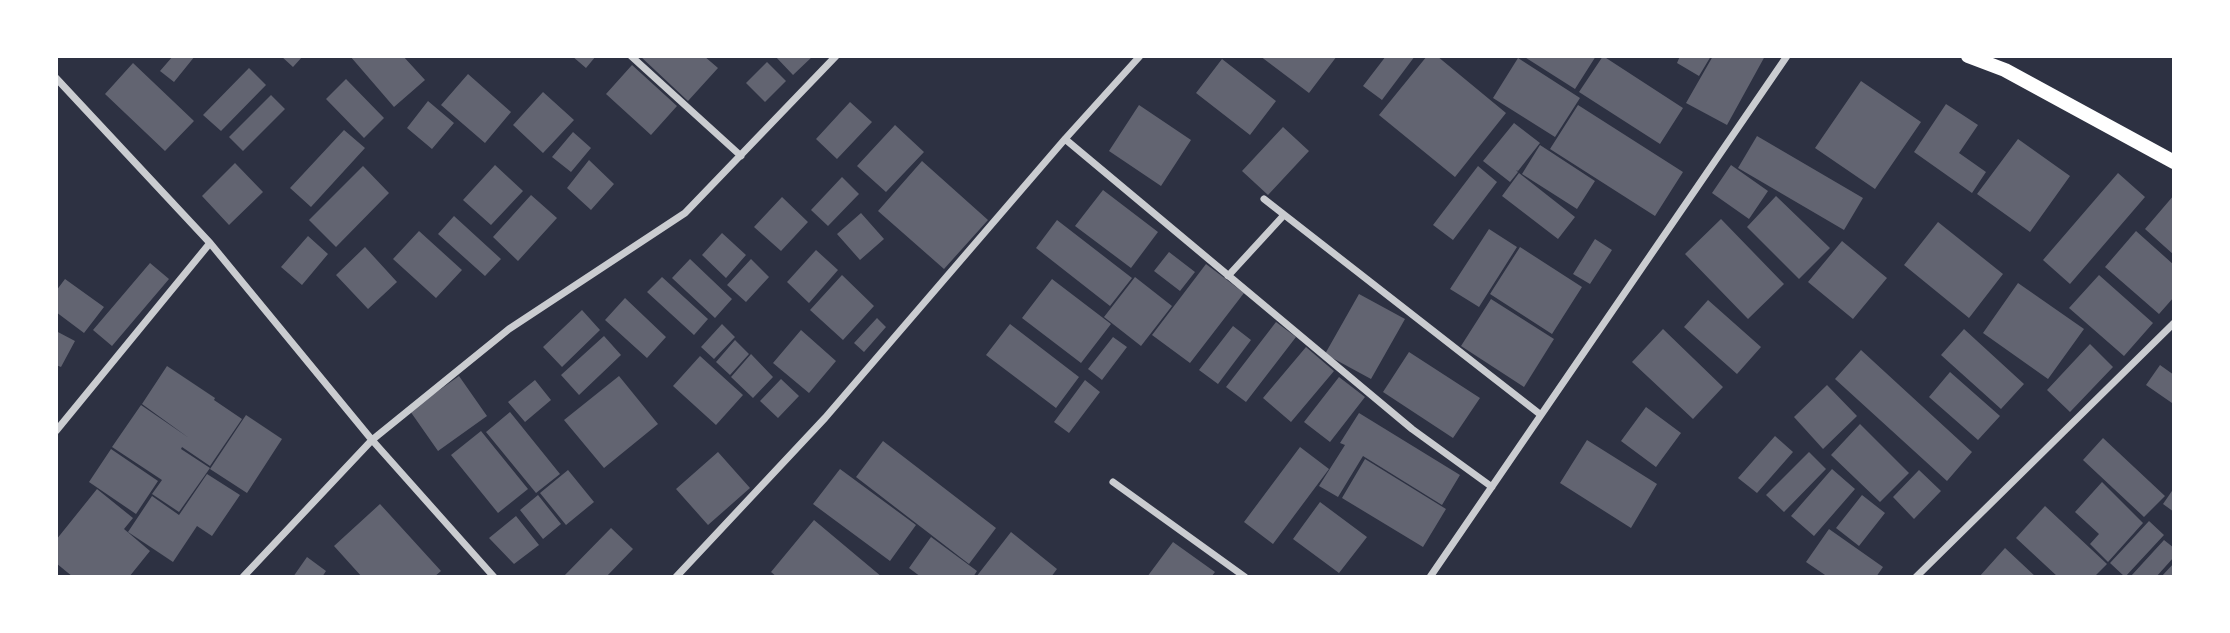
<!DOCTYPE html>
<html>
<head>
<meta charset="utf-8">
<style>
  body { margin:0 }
  #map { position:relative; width:2230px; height:633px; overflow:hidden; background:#2d3142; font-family:Spectral,serif }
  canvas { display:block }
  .frame { position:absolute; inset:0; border:58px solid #fff; pointer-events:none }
</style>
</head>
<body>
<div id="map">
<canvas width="2230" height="633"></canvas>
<div class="frame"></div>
</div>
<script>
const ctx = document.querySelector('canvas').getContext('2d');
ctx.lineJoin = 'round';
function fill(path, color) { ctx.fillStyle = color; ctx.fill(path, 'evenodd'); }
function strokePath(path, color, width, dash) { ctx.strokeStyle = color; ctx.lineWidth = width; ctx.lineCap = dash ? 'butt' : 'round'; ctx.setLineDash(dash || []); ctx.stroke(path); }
const building = new Path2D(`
  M173,56H195L174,82L160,71Z
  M281,56H303L293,67Z
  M350,56H403L425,80L394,107Z
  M572,56H596L586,68Z
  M640,56H704L718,68L688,101Z
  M775,56H813L793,75Z
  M1260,56H1337L1309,93Z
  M1386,56H1415L1382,100L1363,86Z
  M1427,56H1437L1506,113L1455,177L1379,115Z
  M1523,56H1596L1575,89Z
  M1603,56L1683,108L1660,144L1579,92Z
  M1680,56H1711L1699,76L1677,63Z
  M1713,56H1765L1727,125L1686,103Z
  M1518,58L1580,98L1555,137L1493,98Z
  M1222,59L1276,101L1250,135L1196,93Z
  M767,62L786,81L765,102L746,83Z
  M133,63L194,121L165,151L105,94Z
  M632,65L677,106L651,135L606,94Z
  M249,68L266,85L221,131L203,115Z
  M468,74L511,112L485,143L441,105Z
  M346,79L384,118L364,138L326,99Z
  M1861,81L1921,122L1875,189L1815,148Z
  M543,92L574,120L543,153L513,125Z
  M271,95L285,109L243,151L229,137Z
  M428,101L454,123L432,149L407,128Z
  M850,102L872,122L837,159L816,139Z
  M1946,104L1978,125L1959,153L1986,172L1972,193L1914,152Z
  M1139,105L1191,140L1161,186L1109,151Z
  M1578,105L1683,172L1655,216L1550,149Z
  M1514,123L1540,143L1518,171L1516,170L1518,172L1510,182L1483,161Z
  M895,125L924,152L886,192L857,166Z
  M1283,127L1309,151L1268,195L1242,171Z
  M344,130L365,148L311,207L290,188Z
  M573,132L591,148L571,172L552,157Z
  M1757,136L1863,198L1844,230L1738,168Z
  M2018,139L2070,176L2030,232L1977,194Z
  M1540,145L1595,181L1577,209L1522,174Z
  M589,160L614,184L591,210L567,188Z
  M922,161L988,220L944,269L878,211Z
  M235,163L263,192L229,225L202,196Z
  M495,165L523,191L491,225L463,200Z
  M1731,165L1768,191L1749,219L1712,193Z
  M363,166L389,193L336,247L309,220Z
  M1478,166L1497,182L1453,240L1433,225Z
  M1519,173L1575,217L1558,239L1502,196Z
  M2118,173L2145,197L2070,284L2043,260Z
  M842,177L859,194L828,226L811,210Z
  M1103,190L1158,232L1131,268L1075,226Z
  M531,195L557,218L518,261L493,237Z
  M2174,195V255L2145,229Z
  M1776,196L1830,248L1799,279L1747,227Z
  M782,197L808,222L781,251L754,227Z
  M861,213L884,239L860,260L837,234Z
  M454,216L501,259L485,276L438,234Z
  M1721,219L1784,284L1748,319L1685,254Z
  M1057,220L1132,278L1110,306L1036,248Z
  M1938,222L2003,274L1969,318L1904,265Z
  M1489,229L1517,247L1479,307L1450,289Z
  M419,231L462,270L436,298L393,259Z
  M2136,231L2174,265V297L2159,314L2105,267Z
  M722,233L746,255L726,278L702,255Z
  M308,236L328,254L302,285L281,267Z
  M1595,239L1612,250L1590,284L1573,274Z
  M1842,241L1887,278L1853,319L1808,282Z
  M365,247L397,282L368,309L336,275Z
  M1520,247L1582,287L1552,334L1490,294Z
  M816,250L838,270L809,303L787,282Z
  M1169,252L1195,272L1180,291L1154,271Z
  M690,259L732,299L715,318L672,278Z
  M751,259L769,277L746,302L727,285Z
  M150,263L169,279L112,346L93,330Z
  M1206,264L1244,293L1190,363L1152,335Z
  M842,275L874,306L843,340L810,310Z
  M2099,275L2153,323L2124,356L2069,308Z
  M662,277L708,319L694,335L647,292Z
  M1135,277L1172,306L1141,346L1104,317Z
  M65,279L104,307L84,333L56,312V291Z
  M1052,279L1111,324L1081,363L1022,318Z
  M2018,283L2084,329L2048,379L1983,333Z
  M1359,294L1405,319L1371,379L1325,354Z
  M625,298L666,337L647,358L605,320Z
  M1491,299L1554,339L1524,387L1461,346Z
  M1708,300L1761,347L1737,374L1684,327Z
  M582,310L600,330L562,367L543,347Z
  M877,318L886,327L864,352L854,343Z
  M1276,322L1296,337L1246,402L1226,387Z
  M722,324L735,337L714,359L701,347Z
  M1010,324L1079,377L1056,408L986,355Z
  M1233,326L1251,340L1218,384L1199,370Z
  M1663,329L1723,387L1693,419L1632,362Z
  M1964,329L2024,384L2001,409L1941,355Z
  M801,330L836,361L809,393L773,363Z
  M56,331L75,341L61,367L56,365Z
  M604,336L621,355L579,395L561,375Z
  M1113,337L1127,347L1102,380L1088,369Z
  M735,340L749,354L730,375L716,362Z
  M2090,344L2113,367L2070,412L2047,390Z
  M1306,347L1334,371L1291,422L1263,398Z
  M1861,350L1972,452L1947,481L1835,379Z
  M1409,352L1480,398L1453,438L1383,392Z
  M751,354L773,377L753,398L731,377Z
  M700,356L743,395L716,425L673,386Z
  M2160,365L2174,375L2172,403L2146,385Z
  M167,366L215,398L214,400L242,419L210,466L182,447L181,449L210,468L179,512L152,494L162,480L112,447L141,405L189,438L142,404Z
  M1950,372L2000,416L1978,440L1929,397Z
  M459,376L487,416L438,451L410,411Z
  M619,376L658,424L604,468L564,420Z
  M1339,377L1365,397L1330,442L1304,422Z
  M781,379L799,396L778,418L760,401Z
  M535,380L551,400L525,422L508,402Z
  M1085,380L1100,392L1069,433L1054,422Z
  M1827,385L1857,416L1823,449L1794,417Z
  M1646,407L1681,433L1656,467L1621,441Z
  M510,412L560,474L536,493L486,432Z
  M1359,413L1460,475L1442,505L1363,456L1338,497L1319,486L1345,445L1340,443Z
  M246,415L282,439L247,493L210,469Z
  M1860,424L1909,473L1880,502L1831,455Z
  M481,431L528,489L498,513L451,455Z
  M1775,436L1793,452L1757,493L1738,478Z
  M2103,438L2165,496L2144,517L2083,460Z
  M1587,440L1657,484L1631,528L1560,483Z
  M883,441L996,528L969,564L856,477Z
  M1300,447L1329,469L1273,544L1244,522Z
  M111,449L158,481L136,514L89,482Z
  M718,452L750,488L708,525L676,489Z
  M1809,452L1826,469L1784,512L1766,495Z
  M1365,459L1446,509L1423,547L1342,498Z
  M840,469L916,525L890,561L813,504Z
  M1832,469L1855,489L1814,536L1791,516Z
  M568,470L594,502L566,525L540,493Z
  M1919,470L1941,491L1914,519L1893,497Z
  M207,474L240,495L212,536L197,526L173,562L128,532L152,496L179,515Z
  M2102,482L2143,523L2108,562L2090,544L2099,534L2075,512Z
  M2174,488V512L2163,504Z
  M97,489L133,518L124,529L150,551L129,577H73L56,563V540Z
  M538,495L561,524L543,539L520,510Z
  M1862,495L1885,513L1859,546L1836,528Z
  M1320,502L1367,537L1339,573L1293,539Z
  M380,504L441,571L434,577H362L334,546Z
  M2045,506L2107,564L2094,577H2058L2016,538Z
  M516,516L539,545L514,564L489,538Z
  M814,520L882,577H777L771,572Z
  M2149,521L2164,535L2125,577L2110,563Z
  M611,528L633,549L606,577H563Z
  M1829,529L1883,567L1876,577H1828L1806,562Z
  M1011,532L1057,569L1051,577H976Z
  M931,537L977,571L973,577H921L909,568Z
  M2164,540L2174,548V557L2156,577H2132L2131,576Z
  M1173,542L1215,572L1211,577H1147Z
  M2005,548L2036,577H1979Z
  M307,557L326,571L322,577H293Z
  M2174,563V577H2161Z`);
const minor = new Path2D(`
  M631,56L741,156
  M56,78L210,243L372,440L494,577
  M1065,139L1412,429L1492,487
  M1264,199L1541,415
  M1228,276L1284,215
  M56,431L210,243
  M1113,482L1245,577
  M243,577L372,440L509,329L685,213L836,56
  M676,577L825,418L1065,139L1140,56
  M1430,577L1787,56
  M1916,577L2174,323`);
const secondary = new Path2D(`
  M1968,56L2005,70L2174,162`);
fill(building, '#626471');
strokePath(minor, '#caccd0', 7);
strokePath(secondary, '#fff', 14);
</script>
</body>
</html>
